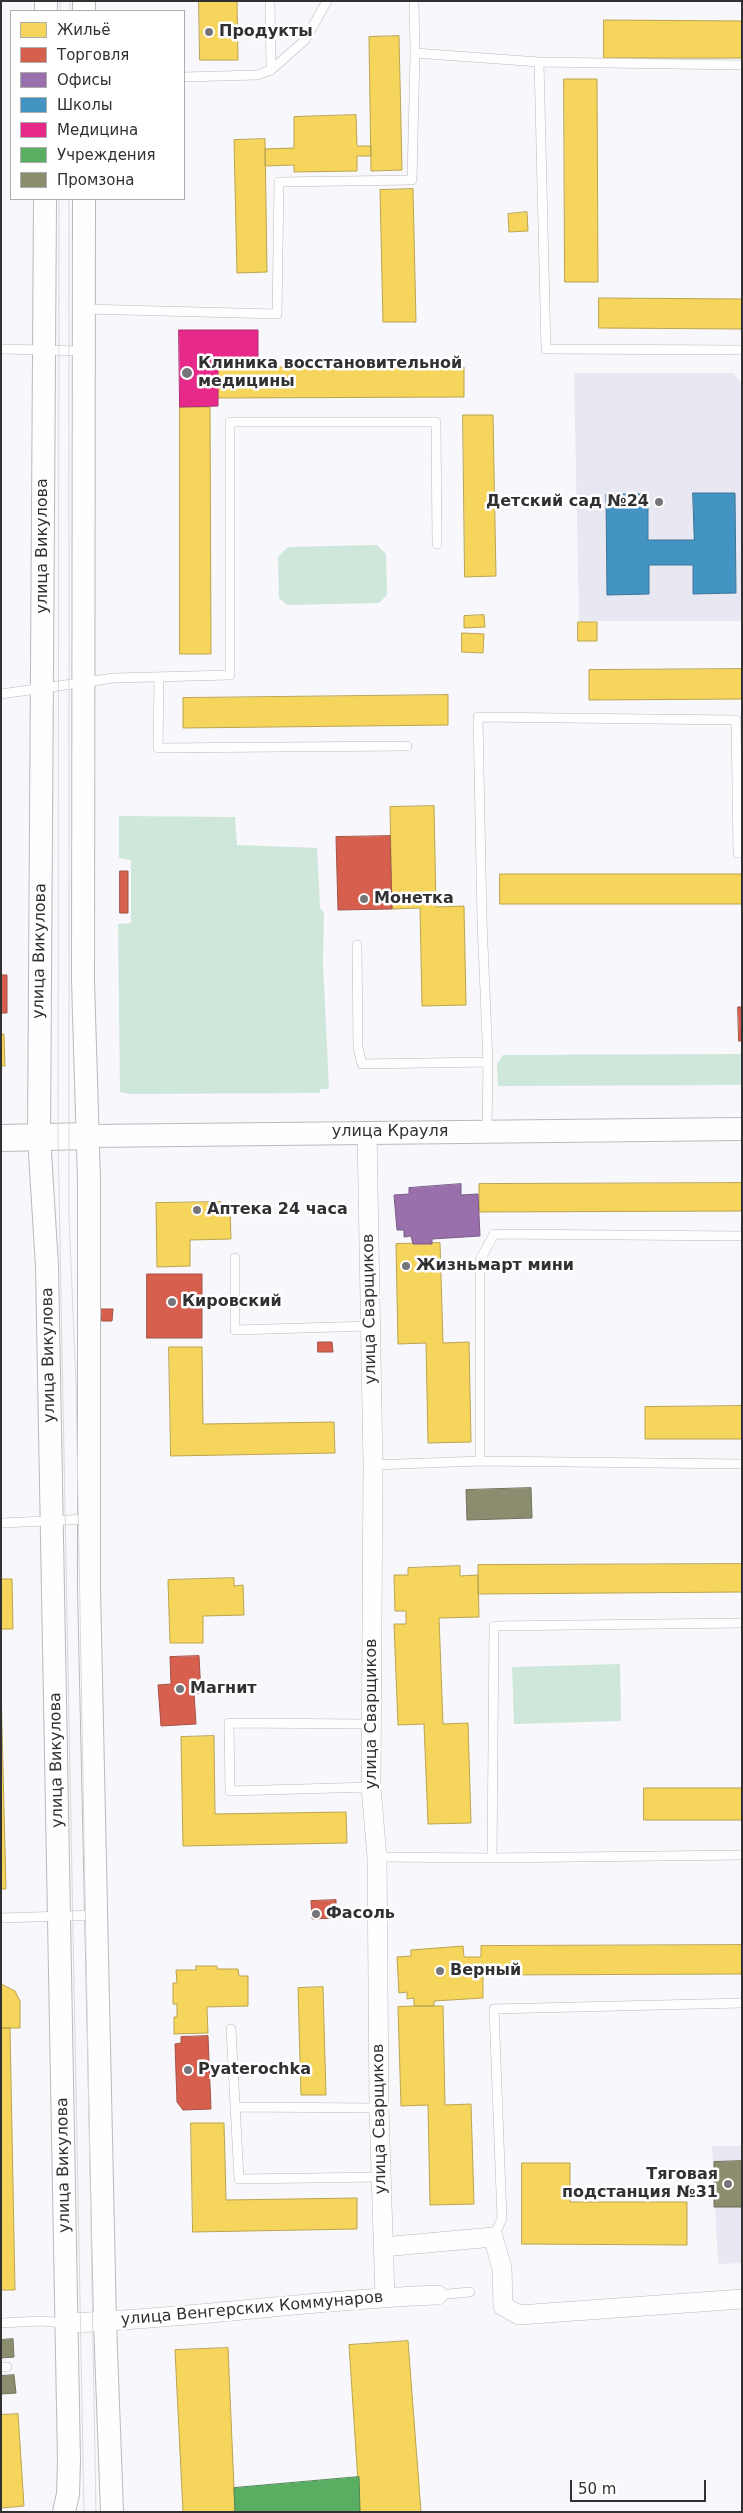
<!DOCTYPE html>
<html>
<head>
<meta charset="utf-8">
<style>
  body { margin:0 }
  #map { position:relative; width:743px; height:2513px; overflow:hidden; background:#f7f7fc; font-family:"DejaVu Sans",sans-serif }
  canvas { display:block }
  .frame { position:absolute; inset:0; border:2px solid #313134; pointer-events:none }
  .legend { position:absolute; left:10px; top:10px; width:175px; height:190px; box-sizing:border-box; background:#fff; border:1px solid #adadae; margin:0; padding:6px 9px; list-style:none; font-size:15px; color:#313134 }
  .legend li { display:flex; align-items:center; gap:10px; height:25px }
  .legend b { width:25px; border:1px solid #adadae }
  .scale { position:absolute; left:570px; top:2480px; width:136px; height:22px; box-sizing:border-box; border:2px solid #313134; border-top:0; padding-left:6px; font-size:15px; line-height:18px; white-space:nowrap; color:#313134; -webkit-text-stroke:4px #fff; paint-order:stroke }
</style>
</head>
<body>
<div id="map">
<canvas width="743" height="2513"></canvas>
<div class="frame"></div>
<ul class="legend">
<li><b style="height:14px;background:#f6d55c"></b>Жильё</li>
<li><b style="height:14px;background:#d6604d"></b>Торговля</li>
<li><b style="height:14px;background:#9970ab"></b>Офисы</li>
<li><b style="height:14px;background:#4393c3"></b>Школы</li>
<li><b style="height:14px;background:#e7298a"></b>Медицина</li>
<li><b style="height:14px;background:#5aae61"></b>Учреждения</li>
<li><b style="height:14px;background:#8c8c6e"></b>Промзона</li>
</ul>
<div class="scale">50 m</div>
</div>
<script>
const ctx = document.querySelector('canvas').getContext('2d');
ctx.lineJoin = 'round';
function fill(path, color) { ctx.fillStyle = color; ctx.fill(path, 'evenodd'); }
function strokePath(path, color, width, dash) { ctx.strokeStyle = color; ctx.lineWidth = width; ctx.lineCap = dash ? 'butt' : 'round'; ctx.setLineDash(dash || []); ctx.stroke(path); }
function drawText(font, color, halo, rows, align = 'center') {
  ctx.font = font + ' "DejaVu Sans",sans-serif'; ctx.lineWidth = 5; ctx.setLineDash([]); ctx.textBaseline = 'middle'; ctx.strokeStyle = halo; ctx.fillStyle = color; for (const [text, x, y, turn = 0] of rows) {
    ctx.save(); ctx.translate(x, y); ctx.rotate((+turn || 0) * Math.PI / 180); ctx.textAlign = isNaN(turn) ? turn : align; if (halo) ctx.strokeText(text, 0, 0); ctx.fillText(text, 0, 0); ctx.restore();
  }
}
const built = new Path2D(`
  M574,373H734L742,384V621H579Z
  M712,2146H742V2263L718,2264Z`);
const green = new Path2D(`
  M377,545L386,554L387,595L379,603L287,605L279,598L278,557L288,547Z
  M119,816L235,817L237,845L317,848L320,908L324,913L323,964L329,1089H320V1093L131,1094L120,1092L118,924L131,923V860L119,858Z
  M742,1054V1085L498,1086L497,1064L503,1055Z
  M620,1664L621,1721L514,1724L512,1667Z`);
const homes = new Path2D(`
  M199,1H237L238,60H200Z
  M604,20L742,21V58H604Z
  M399,36L402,170L371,171L369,37Z
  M564,79H597L598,282H565Z
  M356,115L357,146H371V156H357V171L294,172V165L265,166V149L294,148V117Z
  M265,139L267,272L237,273L234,140Z
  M413,189L416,322H383L380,190Z
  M527,212L528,231L509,232L508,214Z
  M599,298L742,299V329L599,328Z
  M218,367H464V397L218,398Z
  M180,407H210L211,654H180Z
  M463,415H493L496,576L465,577Z
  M484,615L485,627L464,628V616Z
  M578,622H597V641H578Z
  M462,633L484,634L483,653L462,652Z
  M742,669V699L589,700V670Z
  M448,695V725L183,728V698Z
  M434,806L436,907L464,906L466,1005L422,1006L420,908L392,909L390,807Z
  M500,874H742V904H500Z
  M1,1034H4L5,1066H1Z
  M742,1183V1211L479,1212V1184Z
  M221,1202V1209H230L231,1239L190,1240V1266L157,1267L156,1203Z
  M440,1243L443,1343L469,1342L471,1442L428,1443L426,1343L398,1344L396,1244Z
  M169,1347H202L203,1424L334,1422L335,1453L171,1456Z
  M742,1406V1439H645V1407Z
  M742,1564V1592L478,1594V1565Z
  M460,1566V1576L478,1575L479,1617L439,1618L443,1724L468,1723L471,1823L428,1824L424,1724L398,1725L394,1624H406V1611H395L394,1575H408V1568Z
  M234,1578V1586L243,1585L244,1615L203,1616V1643H170L168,1580Z
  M1,1579H12L13,1629H1Z
  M1,1687L6,1889H1Z
  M214,1736L215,1814L346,1812L347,1843L183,1846L181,1737Z
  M644,1788H742V1820H644Z
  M742,1945V1974L483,1975V1998L434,2001V2006H414V1998L407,1999V1992L399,1993L397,1957L411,1956V1950L463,1946L464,1957H481V1946Z
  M196,1966H217V1969H238L239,1976H248V2006L207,2007L208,2033L174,2034V2017H177V2004H173V1983H177L176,1970H196Z
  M1,1984L15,1991L20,2001V2028H1Z
  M323,1987L326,2095H301L298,1988Z
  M414,2006H443L445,2105L471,2104L474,2204L430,2205L428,2105L401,2106L398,2007Z
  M1,2028H10L15,2290H1Z
  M191,2123H224L226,2200L357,2198V2229L193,2232Z
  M522,2163H570V2202H687V2245L522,2244Z
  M408,2341L421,2512H360L349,2345Z
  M228,2348L235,2512H183L175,2350Z
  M18,2414L24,2506L1,2508V2415Z`);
const shops = new Path2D(`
  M390,836L392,909L338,910L336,837Z
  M120,871H128V913H120Z
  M1,975H7V1013H1Z
  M738,1007H742V1041H739Z
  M147,1274H202V1338H147Z
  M101,1309H113L112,1321H102Z
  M318,1342H332L333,1352H318Z
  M199,1656L201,1693H194L196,1724L161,1726L158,1685L171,1684L170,1657Z
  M336,1900V1918L312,1919L311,1901Z
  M208,2036L211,2109L183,2110L177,2102L175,2044L181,2043V2037Z`);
const offices = new Path2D(`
  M461,1184V1195L478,1194L480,1236L432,1239V1244H413L411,1236L404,1237V1230H397L394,1195L409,1194V1188Z`);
const schools = new Path2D(`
  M693,493H735L736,593L693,594V565H649V594L607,595L606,494H648V540H694Z`);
const health = new Path2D(`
  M179,330H258V367H218V406L180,407Z`);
const public = new Path2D(`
  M359,2477L360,2512H235L234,2488Z`);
const industry = new Path2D(`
  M531,1488L532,1518L467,1520L466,1490Z
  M742,2161V2207H714V2162Z
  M13,2339L14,2357L1,2358V2340Z
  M14,2375L16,2393L1,2394V2376Z`);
const service = new Path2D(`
  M270,1L271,70
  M414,1L415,53L539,62L742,65
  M539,62L546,349L742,350
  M184,77L257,75L271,70L305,40L327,1
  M85,309L277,314L279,182L412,180L415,53
  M1,349L83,351
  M159,678L158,748L407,746
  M1,694L114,678L230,675V422H436L437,544
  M357,945L358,1048L362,1064L488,1062
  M487,1131L488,1062L482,921L478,717L736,720L738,853
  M235,1258V1330L370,1326
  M480,1461V1260L494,1234L742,1236
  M373,1465L480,1461L742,1464
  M1,1523L89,1519
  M371,1724L229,1723L230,1791L371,1787
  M377,1857L492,1858L494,1626L742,1623
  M492,1858L742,1855
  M1,1918L96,1915
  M231,2029L239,2179L381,2177
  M235,2107L379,2108
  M493,2237L502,2219L494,2009L742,2003
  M438,2295L470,2292
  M1,2323L40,2321L66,2323
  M1,2367H7`);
const minor = new Path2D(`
  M367,1132L373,1465L371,1787L377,1857L379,2108L385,2297
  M383,2247L493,2237L502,2268L503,2306L519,2315L742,2299
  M67,2323C191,2319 314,2299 438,2295`);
const tertiary = new Path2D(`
  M46,11V1
  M84,11V1
  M45,199L39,1137L47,1266L69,2461L68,2494L64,2512
  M84,199L83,981L89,1180V1587L105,2322L112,2512
  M88,1136L742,1129`);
const secondary = new Path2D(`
  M1,1138L88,1136`);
const tram = new Path2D(`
  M60,11V1
  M70,11V1
  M59,199L58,1137L84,2512
  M69,199V1216L76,1385L96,2512`);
const markers = [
  [209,32,5,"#76767a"],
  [187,373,6,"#76767a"],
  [659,502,5,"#76767a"],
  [364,899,5,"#76767a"],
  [197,1210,5,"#76767a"],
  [406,1266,5,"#76767a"],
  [172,1302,5,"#76767a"],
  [180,1689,5,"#76767a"],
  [316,1914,5,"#76767a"],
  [440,1971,5,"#76767a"],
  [188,2070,5,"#76767a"],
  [728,2184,5,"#76767a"]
];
const poiNames = [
  ["Продукты",219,32],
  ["Клиника восстановительной",198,364],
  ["медицины",198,382],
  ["Детский сад №24",649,502,"right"],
  ["Монетка",374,899],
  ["Аптека 24 часа",207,1210],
  ["Жизньмарт мини",416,1266],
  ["Кировский",182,1302],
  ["Магнит",190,1689],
  ["Фасоль",326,1914],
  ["Верный",450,1971],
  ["Pyaterochka",198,2070],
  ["Тяговая",718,2175,"right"],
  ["подстанция №31",718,2193,"right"]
];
const streetNames = [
  ["улица Викулова",43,546,-90],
  ["улица Викулова",40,951,-89],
  ["улица Крауля",390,1132],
  ["улица Сварщиков",370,1309,-91],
  ["улица Викулова",49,1355,-91],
  ["улица Сварщиков",372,1714,-90],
  ["улица Викулова",57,1760,-91],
  ["улица Сварщиков",380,2119,-91],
  ["улица Викулова",64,2165,-91],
  ["улица Венгерских Коммунаров",252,2309,-5]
];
fill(built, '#e8e8f3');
fill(green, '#cfe6da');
fill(homes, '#f6d55c');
strokePath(homes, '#bba450', 1);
fill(shops, '#d6604d');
strokePath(shops, '#a45246', 1);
fill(offices, '#9970ab');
strokePath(offices, '#7a5d87', 1);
fill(schools, '#4393c3');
strokePath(schools, '#3e7698', 1);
fill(health, '#e7298a');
strokePath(health, '#b02b70', 1);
fill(public, '#5aae61');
strokePath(public, '#4e8854', 1);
fill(industry, '#8c8c6e');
strokePath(industry, '#71715d', 1);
strokePath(service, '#bababe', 10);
strokePath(minor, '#bababe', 20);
strokePath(tertiary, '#bababe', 24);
strokePath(secondary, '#bababe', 28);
strokePath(service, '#fefeff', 9);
strokePath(minor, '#fefeff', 19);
strokePath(tertiary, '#fefeff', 22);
strokePath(secondary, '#fefeff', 26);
strokePath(tram, '#dadadc', 1);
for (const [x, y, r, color] of markers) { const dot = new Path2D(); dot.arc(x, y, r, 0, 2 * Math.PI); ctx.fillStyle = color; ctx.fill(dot); strokePath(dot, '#fff', 2); }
drawText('bold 16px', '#313134', '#fff', poiNames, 'left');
drawText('16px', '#313134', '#fff', streetNames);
</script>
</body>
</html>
